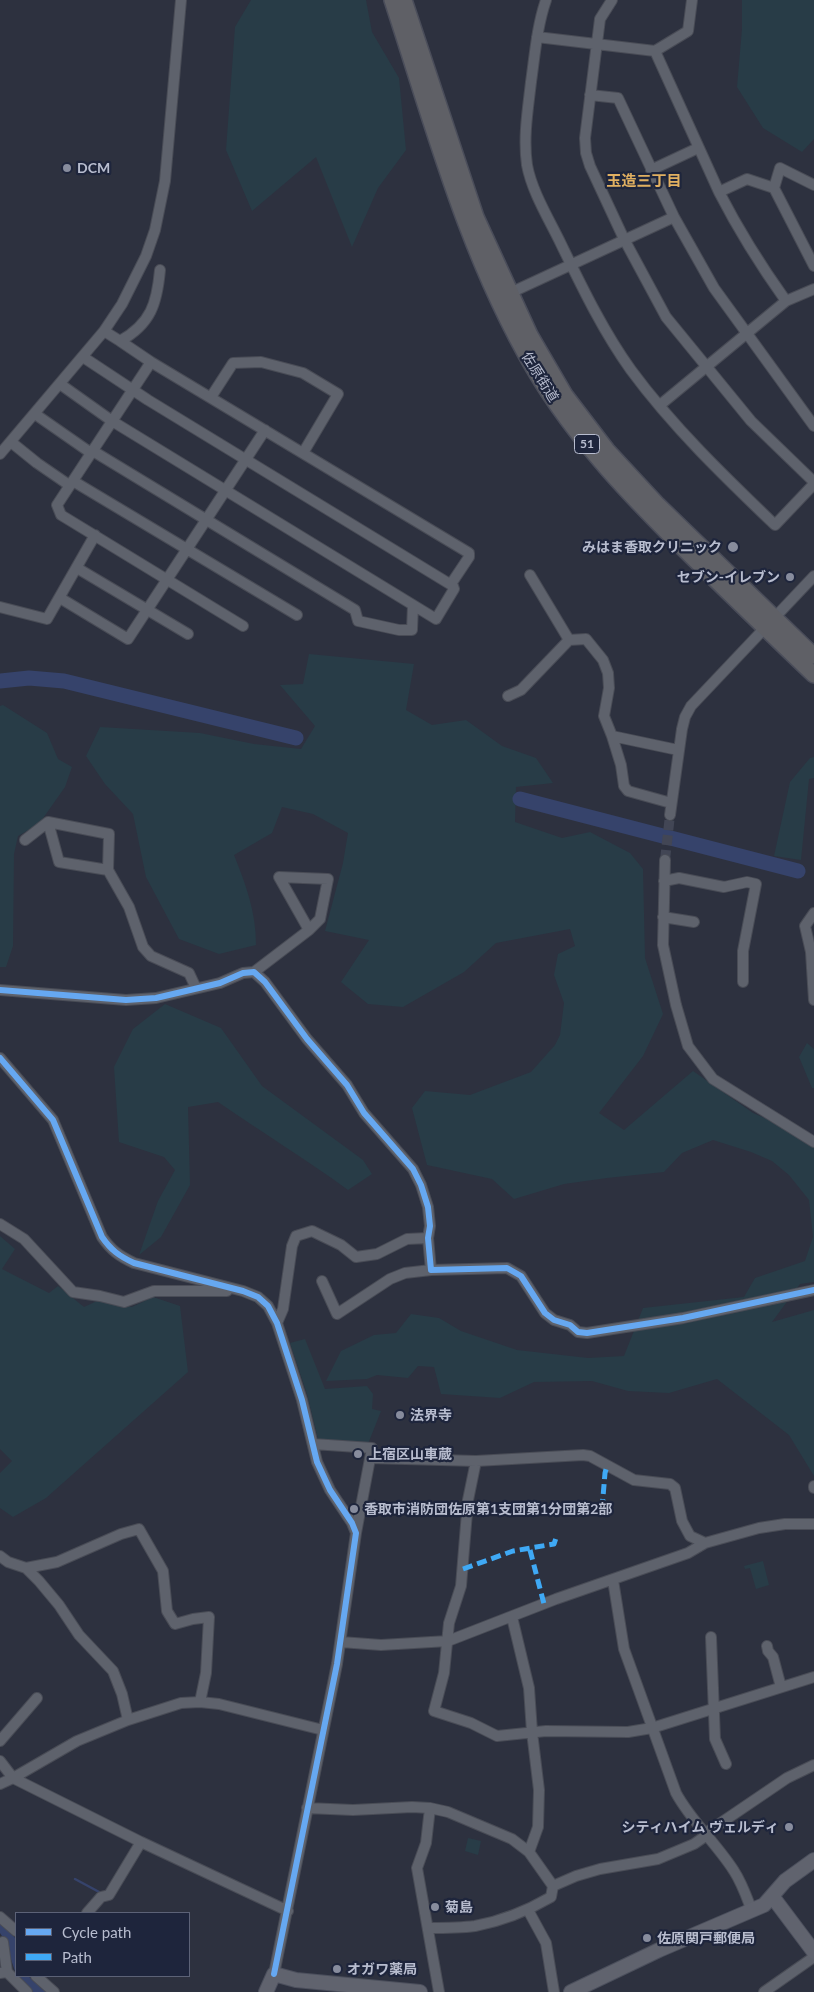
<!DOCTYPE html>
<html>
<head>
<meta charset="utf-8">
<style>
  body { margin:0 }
  #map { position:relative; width:814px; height:1992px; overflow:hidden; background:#2d313f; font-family:Lato,sans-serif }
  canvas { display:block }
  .legend { position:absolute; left:15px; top:1912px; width:175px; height:65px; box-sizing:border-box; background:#1e253c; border:1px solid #5c6277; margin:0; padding:6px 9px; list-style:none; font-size:15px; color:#b8bdcf }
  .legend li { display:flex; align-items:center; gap:10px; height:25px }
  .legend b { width:25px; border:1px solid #5c6277 }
</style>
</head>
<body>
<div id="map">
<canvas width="814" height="1992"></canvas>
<ul class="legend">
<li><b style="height:6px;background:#66a8f1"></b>Cycle path</li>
<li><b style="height:6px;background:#3fa9f5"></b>Path</li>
</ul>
</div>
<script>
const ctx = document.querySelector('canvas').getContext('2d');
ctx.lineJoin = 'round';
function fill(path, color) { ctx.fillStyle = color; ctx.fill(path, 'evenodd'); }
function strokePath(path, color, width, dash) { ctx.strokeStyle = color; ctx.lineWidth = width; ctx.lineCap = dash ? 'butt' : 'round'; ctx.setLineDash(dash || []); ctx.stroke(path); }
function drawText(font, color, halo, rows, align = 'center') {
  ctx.font = font + ' Lato,"Noto Sans JP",sans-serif'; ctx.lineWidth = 4.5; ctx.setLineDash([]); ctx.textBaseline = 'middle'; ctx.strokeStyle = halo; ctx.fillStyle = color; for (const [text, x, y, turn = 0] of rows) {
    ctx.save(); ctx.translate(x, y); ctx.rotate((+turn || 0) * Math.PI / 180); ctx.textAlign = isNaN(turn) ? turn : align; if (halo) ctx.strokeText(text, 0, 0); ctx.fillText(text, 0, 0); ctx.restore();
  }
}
const green = new Path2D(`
  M251,0H366L372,32L399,78L406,150L378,188L352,247L316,157L252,211L226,150L235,27Z
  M742,0H814V139L802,152L763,128L737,87L742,29Z
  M309,654L414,664L406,710L432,725L466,720L502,746L536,758L553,783L516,787L515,822L562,838L590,832L630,853L643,869L645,958L663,1014L643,1056L599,1113L624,1130L693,1071L753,1113L802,1134L814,1143V1282L800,1284L772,1322L814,1310V1476L789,1435L717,1379L669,1393L628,1391L592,1381L534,1382L500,1398L441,1394L434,1367L418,1366L408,1378L377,1375L367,1379L326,1381L341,1351L374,1335L396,1333L411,1314L439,1318L461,1331L517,1350L588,1358L624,1356L643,1308L744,1297L755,1278L805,1261L813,1237L809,1200L789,1175L772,1161L751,1152L713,1140L682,1153L664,1172L607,1178L564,1184L514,1199L492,1179L427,1165L412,1108L425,1091L470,1095L531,1072L555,1045L560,1035L564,1003L554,975L558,954L575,946L570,929L496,943L464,972L403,1007L368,1004L341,982L369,940L325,931L343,863L348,833L313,814L282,807L272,833L234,855C246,885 256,912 256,945L219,954L179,939L146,877L133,814L105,784L86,756L100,727L200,733L254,744L301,749L315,726L280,685L303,684Z
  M3,705L47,733L58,759L72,767L65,787L39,824L18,836L14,854L13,946L6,967H0V706Z
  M814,757V778L809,779L801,860L774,856L790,782L810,758Z
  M165,1004L221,1028L262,1086L363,1160L372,1174L348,1190C306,1159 261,1132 218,1102L188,1107L190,1185L161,1237L139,1255L158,1201L175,1170L164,1157L119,1142L114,1067L133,1029Z
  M807,1043L814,1049V1088H812L799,1057Z
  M0,1236L15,1249L2,1269L49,1293L58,1286L84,1307L97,1301L132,1307L153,1297L180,1306L188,1372L46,1498L13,1517L0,1508V1473L12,1461L0,1449Z
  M305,1339L325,1389L367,1386L373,1394L372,1409L381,1411L368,1444L319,1443L307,1394L290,1343Z
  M763,1561L769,1585L756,1589L750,1568L745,1569L744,1566Z
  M468,1838L481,1841L478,1855L465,1851Z`);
const water = new Path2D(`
  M0,1920L16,1939V1974L4,1939L0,1933Z
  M17,1976H28L46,1992H31Z`);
const stream = new Path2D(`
  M75,1879L101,1893`);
const river = new Path2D(`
  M0,681L29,678L64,681L296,738
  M520,799L798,871`);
const minorTunnel = new Path2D(`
  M665,860L670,815`);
const minor = new Path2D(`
  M546,0C537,26 535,54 531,82C528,109 523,137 527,165C532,192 549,219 561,244C582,287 603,331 631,370C673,427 724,476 775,525L814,484
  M612,0L600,19L585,138L586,153L590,166L624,239L666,317L751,421L814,482
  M537,37L655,51L688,31L692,0
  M655,51L719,192L747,179L774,188L814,266
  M590,95L618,98L674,217L714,288L814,426
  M651,170L698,148
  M774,188L780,168L814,185
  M719,192C739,231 761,266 786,301
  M510,293L674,217
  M104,331L120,341C151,324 157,303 160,270
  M120,341L151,362L469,553V557L451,584
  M151,362L57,505L61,515L243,626
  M60,384L112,421L436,619L454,589L453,586L148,400L83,357
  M211,397L233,363L261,362L303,373L338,394L303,453
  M660,405L786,301L814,289
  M35,414L91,453
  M11,442L37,463L69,485
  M93,451L355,610L358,621L399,630H412L413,605
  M0,454L104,331L122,304L146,256L155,230L165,181L181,0
  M73,481L297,615
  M77,568L188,634
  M530,575L569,640
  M60,598L128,639L265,430
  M0,607L47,619L95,535
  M508,696L521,690L569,640L586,639L603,660L608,673L609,688L604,716L612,736L678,750
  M612,736L621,765L624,786L628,791L671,803
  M670,815L682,729L685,717L691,706L814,576
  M48,822L59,862L108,870
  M25,840L48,822L109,834L108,870L129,907L143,947L151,956L189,973L196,988
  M665,860L663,945L676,1005L688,1046L713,1079L814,1142
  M664,881L679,878L724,887L747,882L756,884L743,951V982
  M814,913L805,926L811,952L814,954
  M663,917L694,922
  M811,952L814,1000
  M254,972L309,930L279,877L328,879L320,919L309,930
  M0,990L126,1000L156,998L220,983L243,973L254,972L265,982L307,1039L347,1085L364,1113L413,1169L421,1185L428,1207L430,1226L428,1238L431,1270L507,1268L521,1276L545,1313L554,1320L570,1325L578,1332L587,1333L683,1318L814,1290
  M0,1058L53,1120L102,1237C111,1250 119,1256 134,1263L243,1291L258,1297L268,1306L277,1323L302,1400L317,1462L330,1490L352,1523L356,1533L337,1664L274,1974
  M0,1224L24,1239L73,1292L100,1296L124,1302L154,1291H227
  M322,1281L337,1314L390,1279L405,1273L431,1270
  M277,1323L283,1309L292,1246L296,1236L312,1231L341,1245L356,1257L377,1254L407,1239L428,1238
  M313,1444L372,1448L356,1533
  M370,1458L476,1461L583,1455L590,1456L634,1480L670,1484L675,1488L682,1521L690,1536L705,1543
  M476,1461L468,1500L461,1586L449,1623L444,1673L434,1711L471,1723L497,1736L546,1731L628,1732L652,1728L814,1677
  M814,1486V1488
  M0,1556L8,1562L26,1568L39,1581L59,1605L79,1635L113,1671L122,1694L128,1720
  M26,1568L57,1562L121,1534L139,1529L163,1571L167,1611L175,1624L193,1619L209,1617L206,1673L200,1702
  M613,1580L624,1649L676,1793C691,1821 717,1844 734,1871C742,1883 747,1898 752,1911
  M512,1617L529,1688L532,1732L539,1790L538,1827L529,1852
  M711,1637L715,1739L726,1764
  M341,1642L381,1645L448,1641L556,1599L688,1553L705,1543L759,1528L785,1524H814
  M767,1646L768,1651L773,1657L781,1687
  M0,1741L37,1698
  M0,1761L13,1778L0,1784
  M307,1808L353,1810L412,1807L430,1808L448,1812L512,1839L529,1852L553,1886
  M430,1808L426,1843L417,1868L439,1992
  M706,1833L787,1778L814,1765
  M528,1910L546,1943L554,1992
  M288,1911L141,1842L13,1778L77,1741L128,1720L181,1703L200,1702L219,1704L323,1730
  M87,1913L101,1897L109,1895L141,1842
  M0,1917L16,1931
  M428,1928C443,1928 460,1928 475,1926C502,1921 527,1911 551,1897L553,1886L576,1876L600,1869L658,1859L694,1844L707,1835
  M3,1942L7,1972
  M0,1973L7,1972L27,1992
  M36,1976L54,1992
  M764,1992L814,1957`);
const major = new Path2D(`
  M772,1896L814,1952
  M266,1992L274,1974L296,1980L420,1992
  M571,1992L659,1950L764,1905L785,1881L814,1860`);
const highway = new Path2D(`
  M392,0C433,125 467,255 534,369C576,441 635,501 694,559C734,598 774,637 814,675
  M404,0L476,217L530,335L565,395L607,450L658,505L814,656`);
const quiet = new Path2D(`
  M602,1509L605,1473L607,1466
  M530,1550L544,1604
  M463,1569L513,1551L554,1544L556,1538`);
const cycleway = new Path2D(`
  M0,990L126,1000L156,998L220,983L243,973L254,972L265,982L307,1039L347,1085L364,1113L413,1169L421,1185L428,1207L430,1226L428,1238L431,1270L507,1268L521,1276L545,1313L554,1320L570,1325L578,1332L587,1333L683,1318L814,1290
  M0,1058L53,1120L102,1237C111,1250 119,1256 134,1263L243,1291L258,1297L268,1306L277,1323L302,1400L317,1462L330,1490L352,1523L356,1533L337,1664L274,1974`);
const markers = [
  [67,168,5,"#878c9d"],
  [733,547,6,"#878c9d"],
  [790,577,5,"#878c9d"],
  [400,1415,5,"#878c9d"],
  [358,1454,5,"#878c9d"],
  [354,1509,5,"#878c9d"],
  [789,1827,5,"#878c9d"],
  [435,1907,5,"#878c9d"],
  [647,1938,5,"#878c9d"],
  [337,1969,5,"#878c9d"]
];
const shields = [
  [587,444,25]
];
const shieldNames = [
  ["51",587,444]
];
const poiNames = [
  ["DCM",77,168],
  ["みはま香取クリニック",722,547,"right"],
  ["セブン-イレブン",780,577,"right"],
  ["法界寺",410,1415],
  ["上宿区山車蔵",368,1454],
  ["香取市消防団佐原第1支団第1分団第2部",364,1509],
  ["シティハイム ヴェルディ",779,1827,"right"],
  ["菊島",445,1907],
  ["佐原関戸郵便局",657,1938],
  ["オガワ薬局",347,1969]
];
const streetNames = [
  ["佐原街道",540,377,58]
];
const neighbourhoodNames = [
  ["玉造三丁目",644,181]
];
fill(green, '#283c47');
fill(water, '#36436b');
strokePath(stream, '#36436b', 2.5);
strokePath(river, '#36436b', 15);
strokePath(minorTunnel, '#424655', 10, [10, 5]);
strokePath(minor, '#494c56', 12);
strokePath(major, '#4b4f5c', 16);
strokePath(highway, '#4a4d5a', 18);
strokePath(minor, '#5e626c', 10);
strokePath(major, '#60636e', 14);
strokePath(highway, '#5f6066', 15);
strokePath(quiet, '#3fa9f5', 5, [10, 5]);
strokePath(cycleway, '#66a8f1', 6);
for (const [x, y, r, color] of markers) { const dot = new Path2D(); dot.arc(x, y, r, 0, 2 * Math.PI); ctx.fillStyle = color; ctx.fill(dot); strokePath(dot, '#1e253c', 2); }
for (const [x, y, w] of shields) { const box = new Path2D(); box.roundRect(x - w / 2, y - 9.5, w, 19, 4); ctx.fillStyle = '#1e253c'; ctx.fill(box); strokePath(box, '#b8bdcf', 1); }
drawText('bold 12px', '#b8bdcf', null, shieldNames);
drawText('bold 14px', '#b8bdcf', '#1e253c', poiNames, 'left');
drawText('14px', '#b8bdcf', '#1e253c', streetNames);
drawText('bold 15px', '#e1b061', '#1e253c', neighbourhoodNames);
</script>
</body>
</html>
